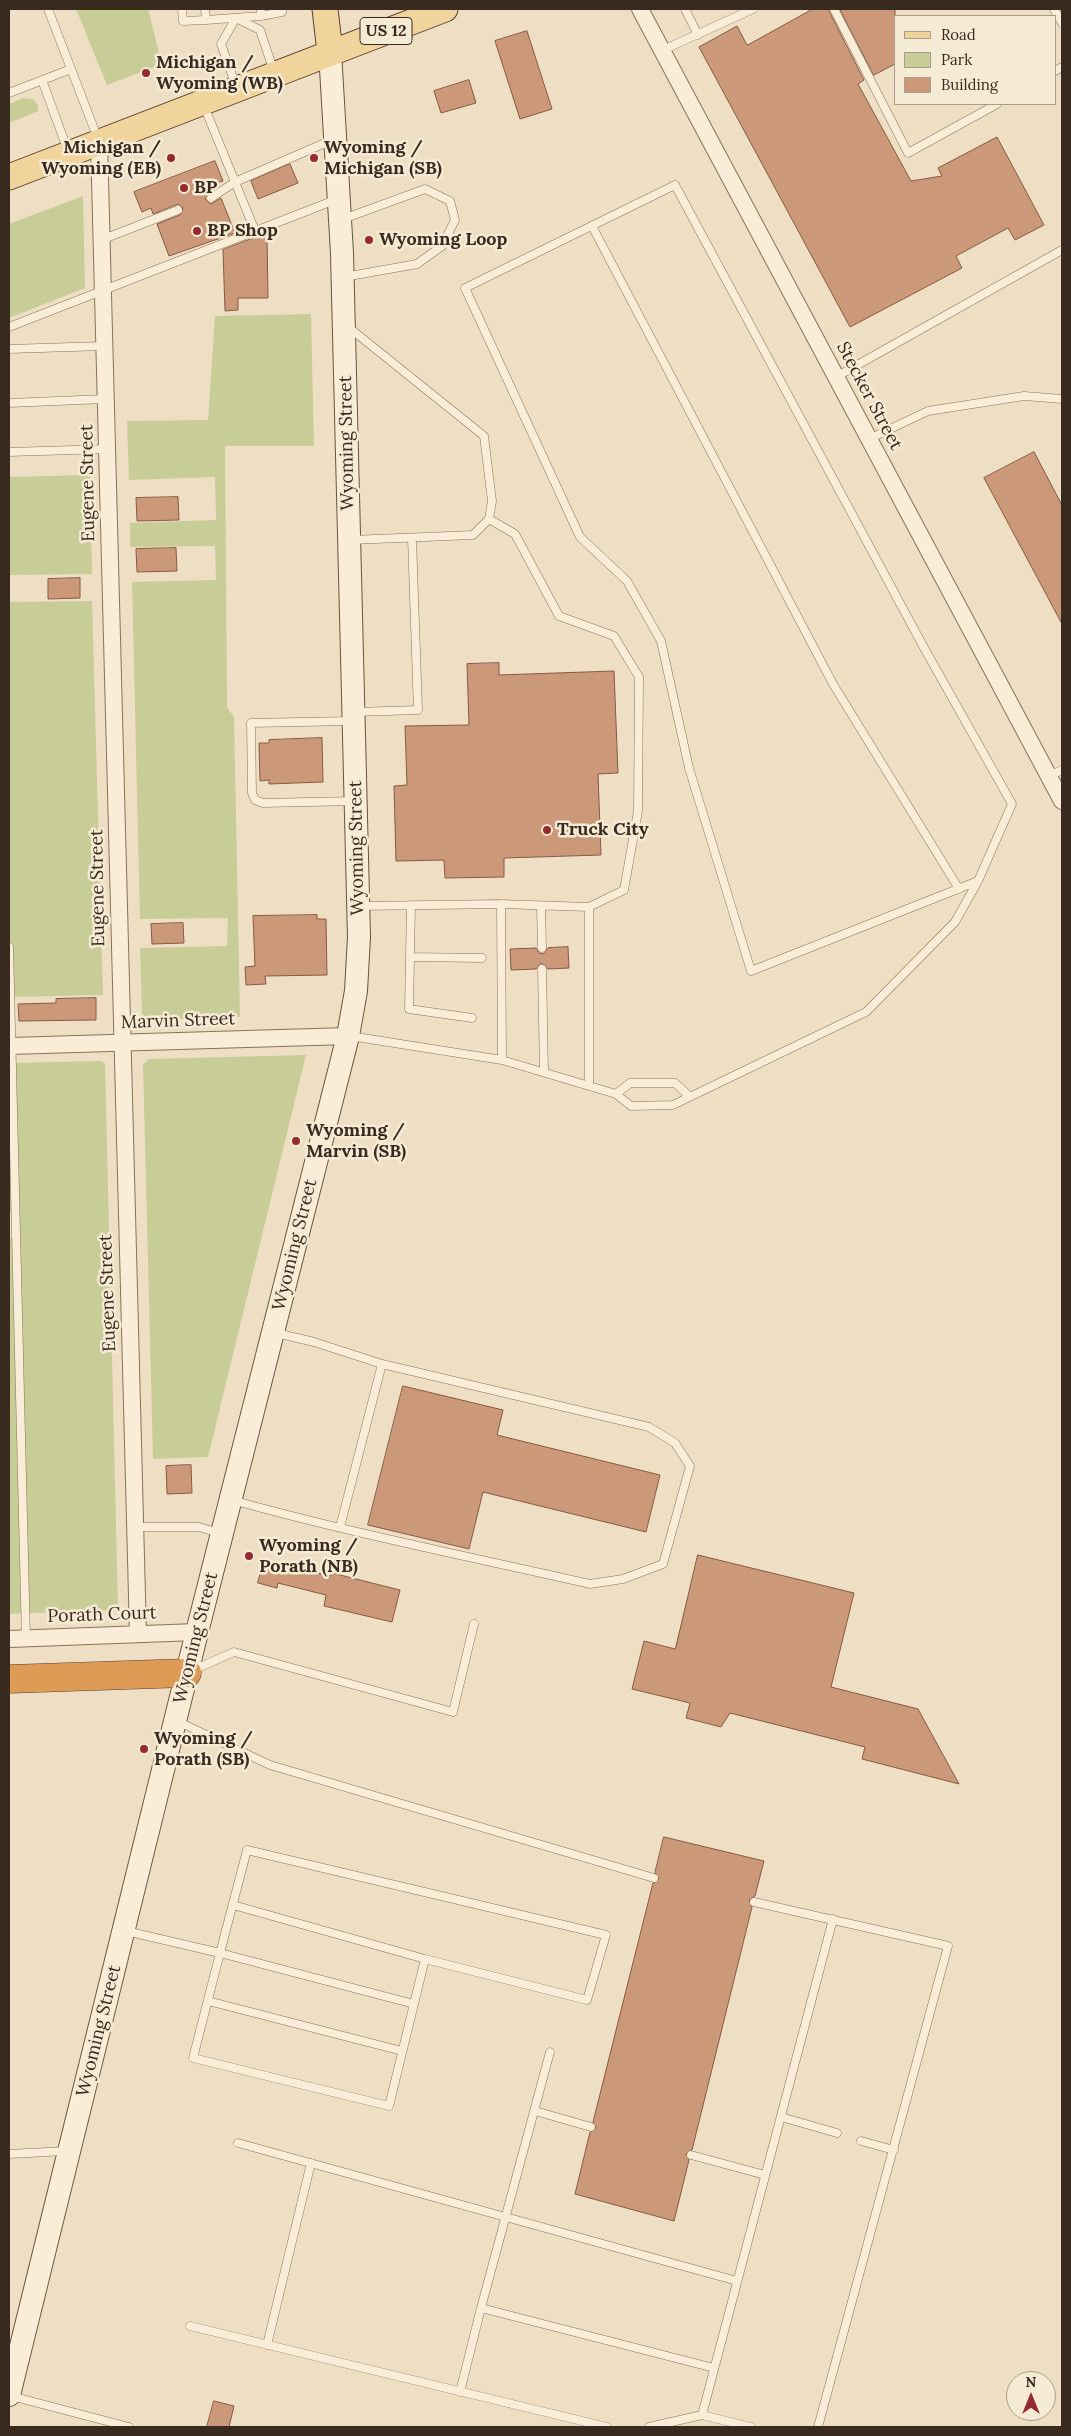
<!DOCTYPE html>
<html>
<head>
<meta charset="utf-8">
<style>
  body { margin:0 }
  #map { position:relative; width:1071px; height:2436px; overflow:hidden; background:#eedfc4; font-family:Lora,serif }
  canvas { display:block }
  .frame { position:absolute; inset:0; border:10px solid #382a1e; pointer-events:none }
  .legend { position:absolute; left:894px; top:15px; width:162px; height:90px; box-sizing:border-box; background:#f5ead3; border:1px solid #a99d8b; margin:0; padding:6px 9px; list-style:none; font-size:15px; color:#382a1e }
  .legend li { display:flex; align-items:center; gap:10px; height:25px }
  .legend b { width:25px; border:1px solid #a99d8b }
  .north { position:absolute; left:1006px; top:2371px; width:50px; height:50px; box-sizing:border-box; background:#f5ead3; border:1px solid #a99d8b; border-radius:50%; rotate:0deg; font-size:14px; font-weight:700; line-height:20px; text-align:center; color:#382a1e }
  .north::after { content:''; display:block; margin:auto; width:18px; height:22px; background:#972a30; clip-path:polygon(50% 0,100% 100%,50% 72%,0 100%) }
</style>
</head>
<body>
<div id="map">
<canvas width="1071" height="2436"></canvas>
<div class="frame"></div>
<ul class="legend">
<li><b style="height:6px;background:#f1d39c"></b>Road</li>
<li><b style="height:14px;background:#c8cc97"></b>Park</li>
<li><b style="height:14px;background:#cc987a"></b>Building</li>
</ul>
<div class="north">N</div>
</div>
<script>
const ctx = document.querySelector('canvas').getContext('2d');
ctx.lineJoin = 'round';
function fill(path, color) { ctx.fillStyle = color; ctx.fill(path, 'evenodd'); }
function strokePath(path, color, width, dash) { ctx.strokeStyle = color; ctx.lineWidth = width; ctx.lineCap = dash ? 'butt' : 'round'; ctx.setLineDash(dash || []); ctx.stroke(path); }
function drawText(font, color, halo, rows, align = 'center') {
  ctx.font = font + ' Lora,serif'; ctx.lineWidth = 5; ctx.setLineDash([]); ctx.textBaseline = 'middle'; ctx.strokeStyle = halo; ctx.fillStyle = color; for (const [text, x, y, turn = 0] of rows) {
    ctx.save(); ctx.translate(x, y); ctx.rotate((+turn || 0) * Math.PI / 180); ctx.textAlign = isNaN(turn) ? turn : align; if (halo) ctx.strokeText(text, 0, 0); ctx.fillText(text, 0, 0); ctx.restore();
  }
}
const green = new Path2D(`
  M76,9H148L162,64L107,85Z
  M23,98L33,99L38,105V111L9,123V104Z
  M83,196L85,288L9,318V224Z
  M311,314L314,446H225L227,707L234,717L240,1017L148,1020L142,1014L140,948L227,946L228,918L140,919L132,582L216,580L215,546L130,547V523L216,520L215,477L129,480L127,421L208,420L215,316Z
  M90,475L92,574L9,575V477Z
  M92,601L103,995L9,997V602Z
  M306,1055L208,1457L153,1459L143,1064L149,1059Z
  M101,1061L105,1063L118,1610L9,1614V1238H19L18,1213H9V1063Z`);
const building = new Path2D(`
  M813,9H828L864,80L858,84L911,181L942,176L938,168L997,137L1044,225L1015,240L1008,228L956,256L962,268L850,327L699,47L737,26L747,45Z
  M840,9H895V64L874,75Z
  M527,31L552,109L520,119L495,41Z
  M469,80L476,103L441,113L434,91Z
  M215,161L223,181L216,183L217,187L208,194L205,199L211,204L221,198L235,233L169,256L157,224L180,215L183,208L178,204L153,214L151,208L142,212L134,192Z
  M290,164L298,183L258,199L251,181Z
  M267,233L268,298H238V310L225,311L223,250Z
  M1034,452L1062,505V624L984,478Z
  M178,497L179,520L137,521L136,498Z
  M176,548L177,571L137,572L136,549Z
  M80,578V598L48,599V579Z
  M499,663V675L614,671L618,773L598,774L601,855L504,858V877L445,878L444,860L396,861L394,786L407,785L405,726L469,725L467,664Z
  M322,738L323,782L269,784V780L260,781L259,743H269V740Z
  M317,915V919H326L327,975L265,976L266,984L246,985L245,967L255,966L253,916Z
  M183,923L184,943L152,944L151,924Z
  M568,947L569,968L548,969L541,963L536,969L511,970L510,949L536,948L539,953L543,954L548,948Z
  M96,998V1020L19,1021L18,1004L56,1003V999Z
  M403,1386L503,1410L497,1435L660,1475L646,1532L483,1492L469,1549L368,1525Z
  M191,1465L192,1493L167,1494L166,1466Z
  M698,1555L854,1593L831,1687L918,1709L959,1784L862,1759L865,1747L730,1713L721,1727L686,1718L690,1703L632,1689L644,1641L675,1649Z
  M264,1560L331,1576L332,1573L400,1590L392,1622L324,1606L326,1595L278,1583L277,1588L258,1583Z
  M664,1837L764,1861L755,1896L749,1900L752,1907L692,2150L686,2154L689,2160L674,2221L575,2194L590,2132L596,2128L593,2122L653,1883L659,1879L655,1873Z
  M214,2401L234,2406L229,2427H207Z`);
const service = new Path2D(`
  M48,9L98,139
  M182,9L183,21L206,20
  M205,9L206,20L261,16V9
  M685,9L698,35
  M834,9L908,153L997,104
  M1054,9L1062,23
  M261,16L282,12V9
  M663,50L753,9
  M1055,71L1062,67
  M42,80L68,151
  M236,86L221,44L236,18L260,30L274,72
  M9,93L71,69
  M204,106L255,231
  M211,198L235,182L332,140
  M343,219L425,189L450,201L455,220L442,246L417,264L344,277
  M592,226L833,684L959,889
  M101,240L178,210
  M347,326L484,436L492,501L489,519L473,535L351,540
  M9,327L335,200
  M9,349L104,346
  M836,377L1062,250
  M9,403L105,399
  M869,439L928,411L1024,396L1062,399
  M9,452L107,449
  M489,519L515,534L559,616L614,636L639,677L638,811L624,890L589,907L501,904
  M355,712L418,710L412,538
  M351,721L251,723L252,793L255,800L263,803L354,801
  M1049,776L1062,770
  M411,905L409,1009L472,1018
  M359,906L501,904L502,1060
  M541,906L542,948
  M589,907V1085
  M9,947L26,1639
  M410,957L482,958
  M542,969L544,1072
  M350,1036L502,1060L616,1094L631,1106L673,1105L866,1012L955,922L978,881L1012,804L923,646L675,185L465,288L580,537L627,581L661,641L689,768L751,971L978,881
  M616,1094L630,1083H675L689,1096
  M276,1333L314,1342L382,1364
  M232,1500C350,1533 471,1557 590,1584L623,1579L663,1564L690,1466L675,1443L649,1427L382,1364L340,1527
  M135,1527H199L219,1533
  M191,1671L234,1652L453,1712L474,1624
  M177,1721L270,1765L654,1878
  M754,1902L948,1946L818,2427
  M233,1905L425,1959
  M126,1931L220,1953L193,2058L389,2106L425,1959L587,2000L606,1935L247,1850L220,1953L414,2004
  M208,2001L402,2051
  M550,2052L481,2308L714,2368
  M535,2111L591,2127
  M781,2117L837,2133
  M861,2141L894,2150
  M238,2143L737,2281
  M9,2154L66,2151
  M691,2155L765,2175
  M190,2326L607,2427
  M267,2345L311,2163
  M460,2392L481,2308
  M11,2396L129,2427
  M649,2427L702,2415
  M751,2427L702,2415L833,1919`);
const minor = new Path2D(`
  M640,9L1062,801
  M99,141L138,1634
  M9,1046L348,1036
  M9,1639L197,1632`);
const secondary = new Path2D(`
  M9,2395L197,1632L348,1036L356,991L359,937L342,253L330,52`);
const primary = new Path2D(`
  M325,9L330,52
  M9,177L445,9`);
const motorway = new Path2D(`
  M9,1679L187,1673`);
const markers = [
  [146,73,5,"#972a30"],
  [171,158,5,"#972a30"],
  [314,158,5,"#972a30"],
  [184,188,5,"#972a30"],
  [197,231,5,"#972a30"],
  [369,240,5,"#972a30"],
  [547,830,5,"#972a30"],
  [296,1141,5,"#972a30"],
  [249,1556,5,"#972a30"],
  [144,1749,5,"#972a30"]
];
const shields = [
  [386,31,52]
];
const shieldNames = [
  ["US 12",386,31]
];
const poiNames = [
  ["Michigan /",156,63],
  ["Wyoming (WB)",156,84],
  ["Michigan /",161,148,"right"],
  ["Wyoming (EB)",161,169,"right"],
  ["Wyoming /",324,148],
  ["Michigan (SB)",324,169],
  ["BP",194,188],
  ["BP Shop",207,231],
  ["Wyoming Loop",379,240],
  ["Truck City",557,830],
  ["Wyoming /",306,1131],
  ["Marvin (SB)",306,1152],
  ["Wyoming /",259,1546],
  ["Porath (NB)",259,1567],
  ["Wyoming /",154,1739],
  ["Porath (SB)",154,1760]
];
const streetNames = [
  ["Stecker Street",869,396,62],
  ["Wyoming Street",347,443,-91],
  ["Eugene Street",88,483,-91],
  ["Wyoming Street",357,848,-91],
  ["Eugene Street",98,888,-91],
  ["Marvin Street",178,1021,-2],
  ["Wyoming Street",295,1245,-76],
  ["Eugene Street",108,1293,-92],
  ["Porath Court",102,1615,-2],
  ["Wyoming Street",196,1638,-76],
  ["Wyoming Street",99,2031,-76]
];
fill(green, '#c8cc97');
fill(building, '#cc987a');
strokePath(building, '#875940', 1);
strokePath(service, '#88715a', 9);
strokePath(minor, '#88715a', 18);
strokePath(secondary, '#6a523d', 24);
strokePath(primary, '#563f2e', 27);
strokePath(motorway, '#563f2e', 29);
strokePath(service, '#f9edd7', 8);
strokePath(minor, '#f9edd7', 16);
strokePath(secondary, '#f9edd7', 22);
strokePath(primary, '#f1d39c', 25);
strokePath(motorway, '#dd9b55', 28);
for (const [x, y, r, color] of markers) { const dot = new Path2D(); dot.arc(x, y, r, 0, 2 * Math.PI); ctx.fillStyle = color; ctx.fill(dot); strokePath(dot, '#f5ead3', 2); }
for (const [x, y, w] of shields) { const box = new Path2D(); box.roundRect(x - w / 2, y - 13.5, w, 27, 4); ctx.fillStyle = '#f5ead3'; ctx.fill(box); strokePath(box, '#382a1e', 1); }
drawText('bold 16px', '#382a1e', null, shieldNames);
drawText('bold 18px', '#382a1e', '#f5ead3', poiNames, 'left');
drawText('18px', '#382a1e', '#f5ead3', streetNames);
</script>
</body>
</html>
